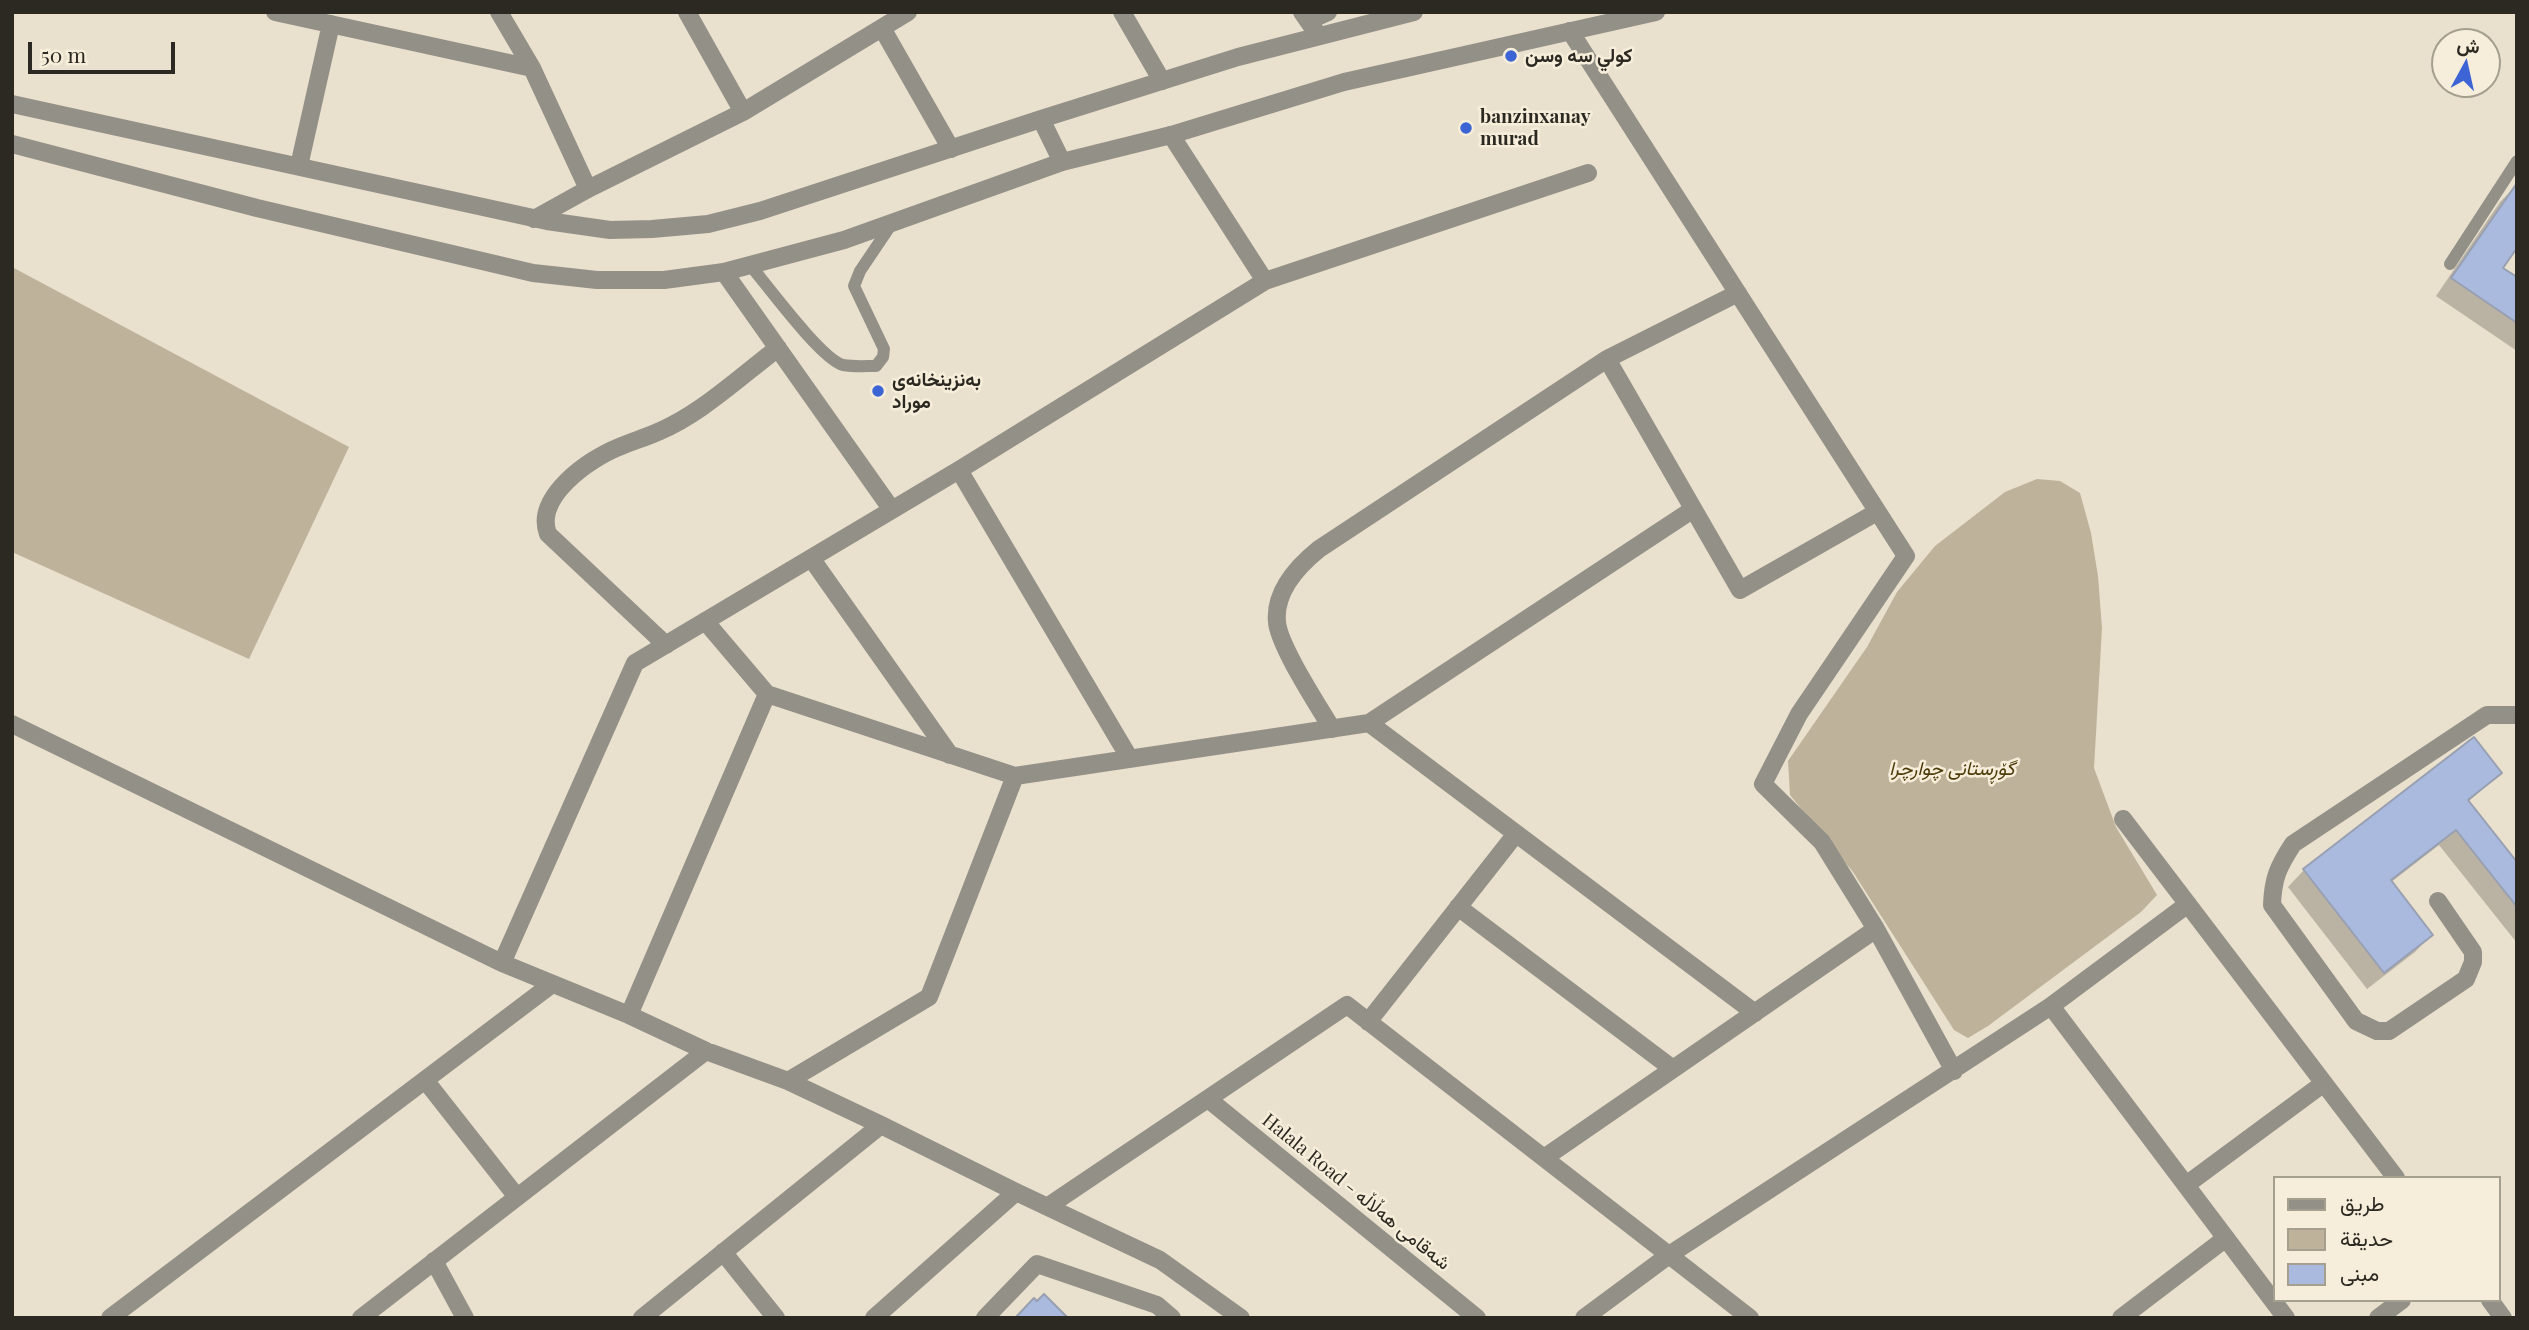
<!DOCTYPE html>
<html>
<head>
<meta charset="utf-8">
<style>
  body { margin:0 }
  #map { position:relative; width:2529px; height:1330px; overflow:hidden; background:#e9e0cd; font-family:"Playfair Display",Vazirmatn,serif }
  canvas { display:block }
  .frame { position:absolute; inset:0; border:14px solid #2c2922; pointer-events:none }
  .legend { position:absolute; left:2273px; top:1176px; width:228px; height:126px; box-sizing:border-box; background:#f6eeda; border:2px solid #a59f90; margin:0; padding:9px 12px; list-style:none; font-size:21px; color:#2c2922 }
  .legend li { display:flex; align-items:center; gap:14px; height:35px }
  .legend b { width:35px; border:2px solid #a59f90 }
  .north { position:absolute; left:2431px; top:28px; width:70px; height:70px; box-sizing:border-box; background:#f6eeda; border:2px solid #a59f90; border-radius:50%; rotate:8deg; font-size:19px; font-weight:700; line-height:28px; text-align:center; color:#2c2922 }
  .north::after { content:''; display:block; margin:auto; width:24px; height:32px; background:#3c64d5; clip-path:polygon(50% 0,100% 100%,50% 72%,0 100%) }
  .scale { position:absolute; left:28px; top:42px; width:147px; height:32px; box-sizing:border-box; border:4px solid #2c2922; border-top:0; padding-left:9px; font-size:21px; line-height:24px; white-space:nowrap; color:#2c2922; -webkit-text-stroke:5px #f6eeda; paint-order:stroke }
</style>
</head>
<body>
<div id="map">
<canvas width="2529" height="1330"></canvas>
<div class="frame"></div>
<ul class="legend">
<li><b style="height:9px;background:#939088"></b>طريق</li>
<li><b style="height:19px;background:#beb39a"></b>حديقة</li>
<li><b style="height:19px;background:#aabade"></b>مبنى</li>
</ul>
<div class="north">ش</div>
<div class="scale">50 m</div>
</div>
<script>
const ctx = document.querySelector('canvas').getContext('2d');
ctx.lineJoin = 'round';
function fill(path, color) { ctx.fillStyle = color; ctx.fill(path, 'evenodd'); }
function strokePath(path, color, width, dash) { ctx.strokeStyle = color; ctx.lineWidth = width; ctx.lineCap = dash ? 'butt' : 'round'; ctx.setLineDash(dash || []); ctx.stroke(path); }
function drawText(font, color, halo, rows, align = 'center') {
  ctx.font = font + ' "Playfair Display",Vazirmatn,serif'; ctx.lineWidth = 5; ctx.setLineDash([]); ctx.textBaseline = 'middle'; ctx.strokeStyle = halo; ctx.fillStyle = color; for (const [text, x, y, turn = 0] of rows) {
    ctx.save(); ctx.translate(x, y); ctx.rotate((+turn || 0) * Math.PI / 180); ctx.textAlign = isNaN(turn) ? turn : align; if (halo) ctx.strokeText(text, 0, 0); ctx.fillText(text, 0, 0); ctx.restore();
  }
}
const green = new Path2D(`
  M12,267L349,447L249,659L12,552Z
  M2037,479L2060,481L2080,493L2091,533L2098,576L2102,628L2094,768L2116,827L2157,895L2141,912L1988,1026L1968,1038L1954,1030L1853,872L1790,795L1788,761L1867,647L1897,592L1935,546L2005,492Z`);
const shadow = new Path2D(`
  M2517,185L2501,268L2517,279V351L2436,296L2500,202Z
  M2500,773L2468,802L2517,865V943L2439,845L2390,883L2431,935L2415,952L2367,989L2288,887L2304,870Z`);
const building = new Path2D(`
  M2517,183V248L2503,268L2517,277V323L2451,278Z
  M2474,737L2502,773L2468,800L2517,862V907L2456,830L2391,880L2433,935L2384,973L2303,869Z
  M1044,1294L1068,1318H1015L1034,1298L1037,1301Z`);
const service = new Path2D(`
  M2450,264L2517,161
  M750,265C767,285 821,359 843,365C854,367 866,366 876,366L883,357L884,349L854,286L860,271L893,222`);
const minor = new Path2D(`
  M275,12L532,68
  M499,12L532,68L588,189
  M687,12L743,112
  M1122,12L1162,81
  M1302,12L1318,35
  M1308,21L1328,12
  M882,28L951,149
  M1570,31L1906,556L1799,714L1763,784L1822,842L1876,929L1954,1071
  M1171,135L1265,281
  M299,166L331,24
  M534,219L588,189L743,112L908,12
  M724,272L892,510
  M1607,359L1740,590L1877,512
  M959,470L1130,759
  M811,558L950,755
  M666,645L548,534C534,497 589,459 619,447C633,441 647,437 660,431C674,425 689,416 702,407C728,389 753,367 778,348
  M767,694L1015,776L1369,723L1692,510
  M1369,723L1755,1013
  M12,724L502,963L629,1015L706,1051L788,1081L881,1125L1016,1192L1160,1260L1241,1318
  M1332,729C1318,705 1279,646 1277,622C1274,591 1298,566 1319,549L1607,359L1738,293
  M2123,819L2396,1178
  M2438,901L2473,952V962L2466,979L2389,1031H2377L2356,1021L2272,905C2273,878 2278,867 2293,844L2487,715H2517
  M1458,907L1673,1069
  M502,963L635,663L959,470L1265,281L1588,173
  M2051,1006L2286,1318
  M629,1015L767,694L705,621
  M1368,1022L1515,835
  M425,1080L517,1197
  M788,1081L929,997L1015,776
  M1208,1099L1477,1318
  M1544,1158L1876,929
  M2186,1185L2324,1083
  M1047,1207L1347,1005L1750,1318
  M723,1252L776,1318
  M434,1261L465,1318
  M2490,1300L2503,1318
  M110,1318L552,984
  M361,1318L706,1051
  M642,1318L881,1125
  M874,1318L1016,1192
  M985,1318L1037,1264L1157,1305L1172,1318
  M1584,1318L1669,1255L2051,1006L2188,904
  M2121,1318L2226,1238
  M2378,1318L2402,1300`);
const tertiary = new Path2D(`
  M12,104L547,221L610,230L652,229L708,224L760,211L1041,119L1238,57L1414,12
  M1041,119L1062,162
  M12,144L257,208L533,273L597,280H664L724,272L844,240L1062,162L1171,135L1344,82L1656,12`);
const markers = [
  [1511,56,7,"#3c64d5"],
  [1466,128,7,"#3c64d5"],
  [878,391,7,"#3c64d5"]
];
const poiNames = [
  ["كولي سه وسن",1525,56],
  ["banzinxanay",1480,117],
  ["murad",1480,139],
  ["بەنزینخانەی",892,380],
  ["موراد",892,402]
];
const parkNames = [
  ["گۆڕستانی چوارچرا",1952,769]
];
const streetNames = [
  ["Halala Road - شەقامی هەڵاڵە",1356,1192,39]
];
fill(green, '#beb39a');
fill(shadow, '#0003');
fill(building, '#aabade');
strokePath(building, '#979fb1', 2);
strokePath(service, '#939088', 12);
strokePath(minor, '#939088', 18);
strokePath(tertiary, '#939088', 18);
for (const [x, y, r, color] of markers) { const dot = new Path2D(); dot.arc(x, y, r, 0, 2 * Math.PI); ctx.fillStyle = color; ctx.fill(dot); strokePath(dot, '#f6eeda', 2.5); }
drawText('bold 19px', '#2c2922', '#f6eeda', poiNames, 'left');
drawText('italic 19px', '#4b3a08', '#f6eeda', parkNames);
drawText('19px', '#2c2922', '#f6eeda', streetNames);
</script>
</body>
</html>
